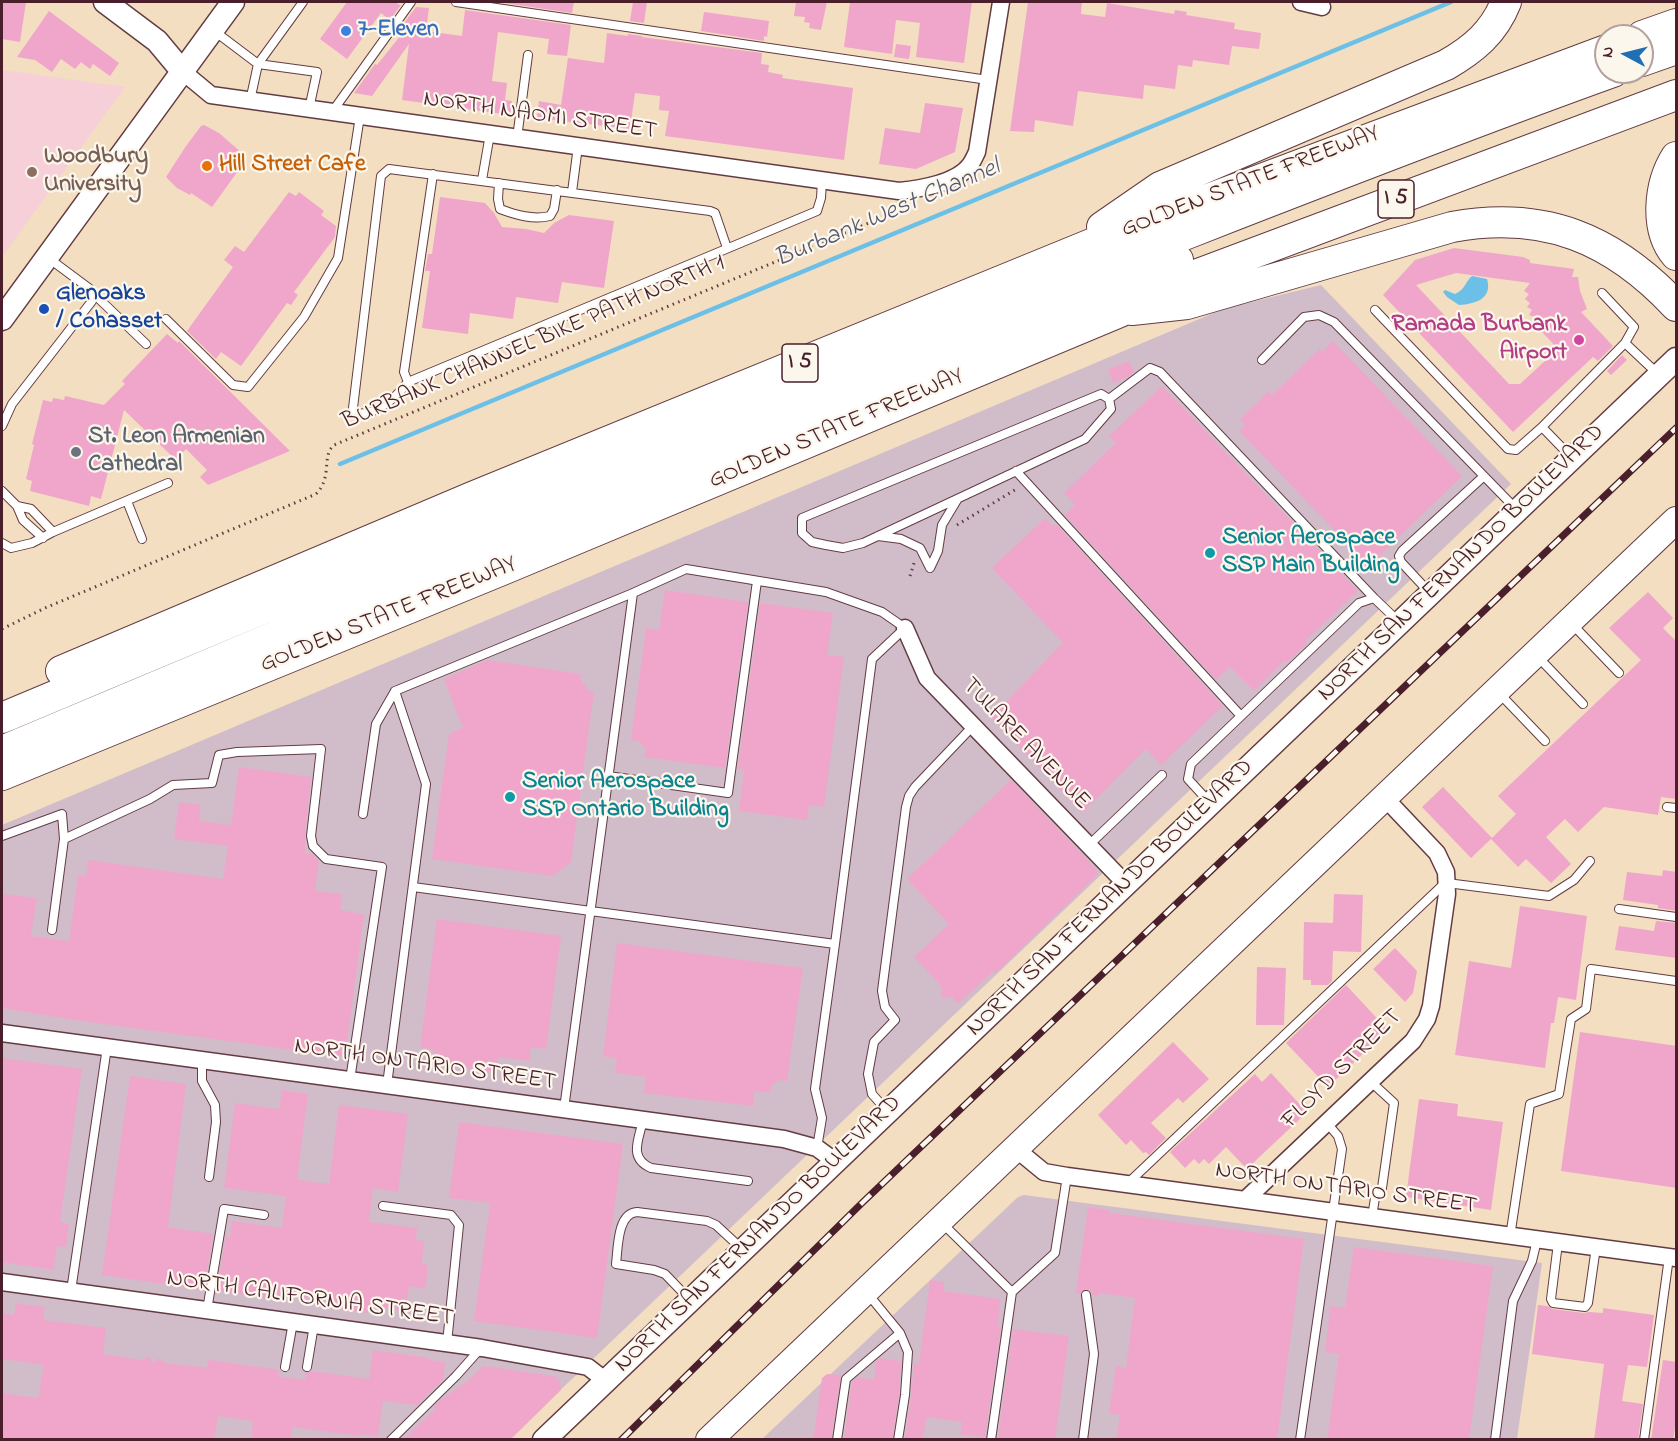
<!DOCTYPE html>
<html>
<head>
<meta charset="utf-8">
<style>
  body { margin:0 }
  #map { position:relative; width:1678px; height:1441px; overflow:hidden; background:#f3dec1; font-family:"Indie Flower",sans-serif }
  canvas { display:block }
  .frame { position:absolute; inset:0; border:3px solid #4a1f2b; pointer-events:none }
  .north { position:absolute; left:1594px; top:24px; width:60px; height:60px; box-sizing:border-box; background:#fbf7ec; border:2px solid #b4a19f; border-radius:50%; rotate:277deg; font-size:16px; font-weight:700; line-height:24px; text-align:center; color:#4a1f2b }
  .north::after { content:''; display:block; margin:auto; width:21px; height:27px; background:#1f6fb2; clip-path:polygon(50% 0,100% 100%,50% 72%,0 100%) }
</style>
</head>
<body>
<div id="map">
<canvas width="1678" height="1441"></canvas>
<div class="frame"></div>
<div class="north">N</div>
</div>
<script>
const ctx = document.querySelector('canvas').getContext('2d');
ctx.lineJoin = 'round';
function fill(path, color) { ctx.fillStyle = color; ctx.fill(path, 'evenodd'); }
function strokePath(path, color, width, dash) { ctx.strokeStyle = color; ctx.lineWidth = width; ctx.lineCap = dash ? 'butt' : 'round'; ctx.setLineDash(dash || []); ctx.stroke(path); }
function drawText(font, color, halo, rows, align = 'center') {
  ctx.font = font + ' "Indie Flower",sans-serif'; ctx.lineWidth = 4.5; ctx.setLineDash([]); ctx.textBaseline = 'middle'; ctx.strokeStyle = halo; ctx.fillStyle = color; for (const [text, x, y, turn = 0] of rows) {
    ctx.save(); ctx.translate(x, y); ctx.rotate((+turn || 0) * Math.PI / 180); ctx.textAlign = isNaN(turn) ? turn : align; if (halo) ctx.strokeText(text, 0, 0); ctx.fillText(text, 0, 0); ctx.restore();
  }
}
const built = new Path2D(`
  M2,70L125,87L2,257Z`);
const industrial = new Path2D(`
  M1321,285L1511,484L509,1439L2,1440V825L1223,309Z
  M1024,1195L1542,1263L1517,1439L761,1440L1018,1197Z`);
const water = new Path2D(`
  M1472,276L1487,279C1493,299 1475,304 1459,305L1447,297L1443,292L1445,290L1455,294C1465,290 1465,282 1472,276Z`);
const stream = new Path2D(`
  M340,464L1451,2`);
const building = new Path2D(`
  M2,2H26L20,42L2,39Z
  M347,2H399L397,4L401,5L390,20L381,13L347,59L320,39Z
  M497,2H574L572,13Z
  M633,2H647L644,23L630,21Z
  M796,2H827L821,30L809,28L810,23L804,22L805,17L794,16Z
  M850,2H972L964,63L916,57L920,23L896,20L892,54L844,47Z
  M1028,2H1082L1081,14L1105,17L1107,3L1174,14L1175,10L1187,12L1186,15L1235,23L1234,29L1261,33L1259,49L1232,46L1229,65L1193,60L1192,67L1178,65L1175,89L1144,85L1143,99L1078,91L1073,126L1035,120L1034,132L1010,131Z
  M416,7L429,8L426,31L462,36L465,10L571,25L567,56L547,54L549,39L498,32L492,81L507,83L505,100L512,101L510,115L402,100L409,44L372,96L354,93L375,64L377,65L405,30L401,27Z
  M49,11L119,63L110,76L93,64L90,69L81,62L75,69L61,59L52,72L35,60L17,57Z
  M704,12L769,21L767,37L764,36V41L701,31Z
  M607,33L628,36V34L642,36V37L762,53L761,64L769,65L768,72L783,75L782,78L853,88L844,160L665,136L669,111L659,110L660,96L635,93L630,129L537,118L539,101L561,105L568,58L604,63Z
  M896,44L911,46L909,59L894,57Z
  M925,103L963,108L955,152L916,169L879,164L885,128L920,133Z
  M204,125L219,133L242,153L237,159L243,164L212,207L191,193L190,195L177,188L166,177L186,146L201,126Z
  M289,192L296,196L299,192L324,211L321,215L336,226L335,237L294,292L298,295L291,305L287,303L241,366L221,352L216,359L187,331L233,267L224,260L235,246L244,252Z
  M440,197L485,203L494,213L502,227L526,229L544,233L554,223L569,215L614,221L604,288L562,282L558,303L516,297L513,319L470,313L468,334L422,328L430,271H425L428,254H432Z
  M1454,248L1523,257L1530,260V263L1574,269L1572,277H1578L1580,291L1587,309L1581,312L1613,346L1598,361L1593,357L1513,432L1383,295L1415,260ZM1456,273L1530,283L1524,291L1529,294L1525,299L1530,303L1527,307L1532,310L1529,315L1535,317L1532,323L1538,325L1536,330L1542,332L1558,349L1520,384H1509L1416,285Z
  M167,334L178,343L179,341L290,451L208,485L200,477L207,470L186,449L176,460L124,410L101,499L91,496L89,506L30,491L32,481L26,479L34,445L32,444L43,400L52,402L53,398L64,400L65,396L104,405L125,384L122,381Z
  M1333,341L1462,476L1369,566L1239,431L1245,425L1240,419L1269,391L1272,395L1320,349L1322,352Z
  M1622,355L1627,360L1611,375L1607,371Z
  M1130,361L1134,372L1128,377L1113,383L1108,369Z
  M1162,386L1358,591L1306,640L1307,644L1287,662L1284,661L1254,691L1230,667L1216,680L1065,515L1075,505L1064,493L1116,443L1109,436Z
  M1045,518L1053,526L1056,524L1223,706L1161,765L1146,749L1082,813L991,717L1063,643L992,568Z
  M665,590L748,602L725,768L644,757L646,749L639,741L631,740L646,628L659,630Z
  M1648,592L1673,618L1663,628L1677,642V799L1661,797L1658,815L1604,807L1578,832L1565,819L1546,837L1571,864L1551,883L1526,859L1518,867L1491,839L1516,814L1498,796L1641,660L1609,628Z
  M760,603L833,613L827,655L844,657L824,807L809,805L807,820L739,811L744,770L738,769Z
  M487,660L581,674L580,679L589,691H594L571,862L553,876L432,859L449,734L463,728L444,679Z
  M239,767L311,777L305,835V854H312L319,861L315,891L342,894L340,910L364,914L345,1057L60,1018L2,1008V894L37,898L31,936L69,941L78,875L86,876L89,860L223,879L228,846L174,839L179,802L201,805L199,821L231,825Z
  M1011,780L1096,869L1097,875L996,973L994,971L958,1004L952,997L942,998V987L914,957L949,924L907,879Z
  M1443,787L1492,838L1471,858L1422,807Z
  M1663,870L1677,872V911L1658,908V905L1623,900L1627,872L1662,876Z
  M1334,894L1363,895L1361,952L1333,951L1332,981L1328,985H1311V980H1303L1304,922L1333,923Z
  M1520,906L1587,916L1576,1000L1558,997L1554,1023H1551L1545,1068L1455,1055L1469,961L1511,968Z
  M437,919L561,936L546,1049L531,1047L529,1061L498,1057L496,1072L433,1064L434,1050L420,1047Z
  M1656,921L1677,923V958L1615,950L1619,926L1654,931Z
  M617,943L803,968L787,1081L779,1080L771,1086L770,1093L754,1091L753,1106L644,1093L646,1077L615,1073L617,1059L603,1056Z
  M1395,948L1417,971L1413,993L1405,1002L1373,969Z
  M1257,967L1286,968L1284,1025H1256Z
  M1346,985L1388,1030L1328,1087L1286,1043Z
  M1580,1032L1677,1046V1188L1561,1171Z
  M1173,1042L1209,1079L1183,1103L1178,1098L1151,1123L1166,1138L1149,1155L1146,1152L1143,1153L1131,1140L1126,1145L1098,1115Z
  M2,1058L82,1069L60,1222L69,1224L66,1247L57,1246L54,1270L2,1262Z
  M1271,1073L1305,1110L1301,1114L1303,1116L1252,1164L1250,1163L1245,1167L1226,1147L1209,1164L1204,1159L1199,1164L1194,1159L1185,1168L1170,1152L1255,1074L1262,1082Z
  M130,1076L186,1084L168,1227L213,1234L204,1290L102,1275Z
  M282,1090L308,1094L297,1180L329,1184L339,1105L408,1114L398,1192L373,1188L369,1222L417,1228L416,1240L424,1241L422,1264L428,1265L426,1285L424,1288L409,1286L406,1311L369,1306L368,1313L336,1308L337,1301L280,1294L279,1300L217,1291L226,1236L230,1237L232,1221L282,1228L286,1196L224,1188L235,1103L279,1109Z
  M1419,1099L1458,1104L1457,1116L1503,1122L1491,1210L1406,1197Z
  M459,1122L623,1144L597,1338L474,1321L490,1203L449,1198Z
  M1088,1207L1110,1210V1213L1304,1239L1277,1440H1116L1120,1415L1109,1413L1116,1366L1126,1368L1135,1298L1099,1293V1296H1093L1091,1291L1086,1289L1080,1294L1076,1293Z
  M1354,1247L1493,1266L1469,1440H1327L1339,1354L1325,1352L1329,1319L1330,1306L1345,1308Z
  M930,1280L944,1282L943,1291L1000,1299L998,1326L1001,1327L985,1437L960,1434L962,1422L927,1417L922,1440H905L911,1396L914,1363L919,1364Z
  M16,1303L45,1307L43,1320L106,1328L103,1354L143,1360L148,1356L154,1363L159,1358L165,1363L189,1366L207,1367L208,1360L224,1362L279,1370L278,1376L305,1380L306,1373L312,1371L369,1379L373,1350L429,1358V1360L445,1362L443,1380L417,1405L383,1401L378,1436L360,1434V1436L292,1427L291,1440H251L253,1421L218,1416L214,1440H2V1393L38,1398L44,1365L2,1359V1313L14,1315Z
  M1538,1305L1547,1306L1552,1309L1584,1313L1589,1312L1603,1313V1308L1654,1315L1647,1367L1628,1365L1622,1401L1643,1404L1638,1440H1594L1604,1364L1532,1354Z
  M1013,1329L1069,1336L1055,1440L998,1439Z
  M880,1358L901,1361L899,1394L892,1440H844L852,1382L858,1377L874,1380L876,1362Z
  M1663,1360L1677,1362V1415L1673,1440H1651Z
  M483,1366L554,1376L560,1381L561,1390L510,1440H403L436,1408H433L440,1400L468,1381Z
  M827,1374L841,1375L831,1440H813L822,1378Z`);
const path = new Path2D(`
  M957,525L1018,488
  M910,576L914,563
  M2,629L45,608L316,494C333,477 321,456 334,445L893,213L896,207`);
const lane = new Path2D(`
  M456,2L988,80
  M213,30L258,64L303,2
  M250,101L258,64L317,72L309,109
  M332,112L411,2
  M517,138L528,55
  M482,180L490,134
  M499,183L498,199L500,209C516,215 533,220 550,216L554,209L557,190
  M572,192L578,146
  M727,248L715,213L710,211L389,169L381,176L353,408L355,413C377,417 396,397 408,382L817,211L821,198L822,180
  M1602,293L1634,327L1625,343L1659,375
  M94,294L146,344
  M1375,310L1508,449L1516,450L1542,427
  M166,319L233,385L248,387L304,317L338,258L360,116
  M1262,360L1304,317L1319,315L1334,322L1517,510
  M408,382L404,372L433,174
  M1101,394L1109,399L1111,409L1085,439L863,543L843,548L826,545L812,542L802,533V518Z
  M1109,399L1150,368L1160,372L1374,598
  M2,426L12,404L92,301L94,294L90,289L47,257
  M1572,458L1542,427L1625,343
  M1016,471L1241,716
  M2,491L17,506L31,509L53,532
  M127,501L142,539
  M17,506L23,520L43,538
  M878,536L901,539L920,548L930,568
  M2,543L11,548L32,543L53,532L168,483
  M930,568L938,551L942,525L957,500
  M1429,592L1401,562L1399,556L1402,551L1484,476
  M633,593L686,569L826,592L882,612L905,628L872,659L835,944
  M1572,624L1619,673
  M1538,657L1583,704
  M1498,692L1545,741
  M608,776L728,793L757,581
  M1210,803L1188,779L1191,764L1359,603L1374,598L1400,623
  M1667,807L1676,808
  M363,814L376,724L395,691
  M2,836L62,814L64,839
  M1089,845L1162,775
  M1447,883L1549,896L1574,880L1590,861
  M413,887L835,944L815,1089L822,1118L817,1148
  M1619,909L1676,917
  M52,930L64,839L150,799L173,785L212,783L219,755L237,752L321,749L311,836L313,846L326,859L382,867L350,1080
  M202,1060V1081L215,1105L216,1122L209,1177
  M1370,1081L1394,1103L1382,1188L1375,1198L1372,1217
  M387,1085L426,784L395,691L633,593L564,1109
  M888,1112L872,1094L868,1074L874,1042L895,1020L885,1007L882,991L906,807L909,796L915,787L973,726
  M643,1120C639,1139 628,1158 651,1168L748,1181
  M1127,1184L1445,883
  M383,1206L451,1215L459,1225L447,1343
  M942,1223L1012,1292
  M1510,1237L1530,1104L1559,1094L1571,1019L1586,1009L1591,969L1676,981
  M1558,1243L1551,1299L1553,1303L1585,1307L1588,1303L1596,1247
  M71,1291L107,1047
  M868,1294L900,1333L908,1352L905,1395L898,1440
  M689,1299L665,1274L654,1270L616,1264C618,1249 617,1213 637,1212L707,1221L716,1225L743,1250
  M207,1310L224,1209L264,1215
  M285,1367L293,1322
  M307,1367L314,1325
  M391,1440L456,1376L481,1348
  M837,1440L846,1379L900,1333
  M991,1440L1012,1292L1055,1253L1067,1176
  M1083,1440L1094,1354L1086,1295
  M1300,1440L1342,1149L1338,1136L1327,1123
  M1495,1440L1513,1301L1532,1261L1537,1240
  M1644,1440L1669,1257`);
const street = new Path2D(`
  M1301,2L1322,7
  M182,71L211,95L899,191C920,189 957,183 970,165C973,161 975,156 977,152L1001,2
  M905,628L927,678L1126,884
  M2,1033L784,1139L817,1148L836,1162
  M1016,1149L1044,1172L1067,1176L1676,1258
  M1245,1200L1413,1041L1427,1019L1431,1006L1447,894L1446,872L1437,853L1385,798
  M2,1282L482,1348L588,1367L606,1381`);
const secondary = new Path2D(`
  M105,2L157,41L182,71
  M2,319L233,2
  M544,1440L1676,359`);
const primary = new Path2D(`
  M709,1440L1676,520`);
const highway = new Path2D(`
  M1642,36L1676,24
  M1642,61L1676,49
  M1676,157C1659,184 1654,229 1676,255
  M1102,227L1160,187L1446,65C1474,49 1494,32 1506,2
  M1132,310L1187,304L1452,227C1545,210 1613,239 1676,306
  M61,671L472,497L1128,229L1606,50
  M2,718C382,559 763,399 1148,249C1302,189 1457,128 1613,72
  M2,751L931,361L1178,260
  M2,775L507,568L1120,312L1158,289L1676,95`);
const rail = new Path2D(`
  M621,1440L863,1202L1676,428`);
const markers = [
  [346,31,6,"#3f7fe0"],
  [207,166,6,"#e8710a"],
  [32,172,6,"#8d6e63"],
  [44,309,6,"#1a4fb4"],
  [1579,340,6,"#d1479c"],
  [76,452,6,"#6b7280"],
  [1210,553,6,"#0f9aa8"],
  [510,797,6,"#0f9aa8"]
];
const shields = [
  [1396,199,36],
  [800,363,36]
];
const shieldNames = [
  ["I 5",1396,199],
  ["I 5",800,363]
];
const shopNames = [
  ["7-Eleven",358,31]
];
const streetNames = [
  ["NORTH NAOMI STREET",540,117,8],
  ["GOLDEN STATE FREEWAY",1251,183,-21],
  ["BURBANK CHANNEL BIKE PATH NORTH 1",534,344,-23],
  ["GOLDEN STATE FREEWAY",837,430,-23],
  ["NORTH SAN FERNANDO BOULEVARD",1462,564,-44],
  ["GOLDEN STATE FREEWAY",389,616,-22],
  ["TULARE AVENUE",1025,745,46],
  ["NORTH SAN FERNANDO BOULEVARD",1111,899,-44],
  ["NORTH ONTARIO STREET",425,1066,8],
  ["FLOYD STREET",1343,1070,-45],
  ["NORTH ONTARIO STREET",1346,1190,8],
  ["NORTH SAN FERNANDO BOULEVARD",759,1235,-44],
  ["NORTH CALIFORNIA STREET",310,1300,8]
];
const educationNames = [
  ["Woodbury",44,158],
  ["University",44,186]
];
const foodNames = [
  ["Hill Street Cafe",219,166]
];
const transitNames = [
  ["Glenoaks",56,295],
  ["/ Cohasset",56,323]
];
const hotelNames = [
  ["Ramada Burbank",1567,326],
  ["Airport",1567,354]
];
const worshipNames = [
  ["St. Leon Armenian",88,438],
  ["Cathedral",88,466]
];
const cultureNames = [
  ["Senior Aerospace",1222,539],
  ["SSP Main Building",1222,567],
  ["Senior Aerospace",522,783],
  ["SSP Ontario Building",522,811]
];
const waterNames = [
  ["Burbank West Channel",888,215,-23]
];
fill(built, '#f6cfd8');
fill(industrial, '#d1bdca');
fill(water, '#6cc0e8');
strokePath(stream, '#6cc0e8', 4.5);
fill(building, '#efa6ca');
strokePath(lane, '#633c42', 10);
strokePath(street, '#633c42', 19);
strokePath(secondary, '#633c42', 25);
strokePath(primary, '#633c42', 28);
strokePath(highway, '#633c42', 32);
strokePath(path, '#633c42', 3, [1.5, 4.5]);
strokePath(lane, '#fff', 8);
strokePath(street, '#fff', 16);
strokePath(secondary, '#fff', 22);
strokePath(primary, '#fff', 26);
strokePath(highway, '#fff', 30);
strokePath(rail, '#4a1f2b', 7);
strokePath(rail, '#fbf7ec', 4.5, [14]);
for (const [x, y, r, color] of markers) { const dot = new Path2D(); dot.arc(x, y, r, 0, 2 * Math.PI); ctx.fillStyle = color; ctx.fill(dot); strokePath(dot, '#fbf7ec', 2); }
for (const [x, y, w] of shields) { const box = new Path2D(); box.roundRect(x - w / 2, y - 19, w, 38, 4.5); ctx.fillStyle = '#fbf7ec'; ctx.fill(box); strokePath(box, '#4a1f2b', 1.5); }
drawText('bold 22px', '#4a1f2b', null, shieldNames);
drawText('bold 24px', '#366cbe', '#fbf7ec', shopNames, 'left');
drawText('24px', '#4a1f2b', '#fbf7ec', streetNames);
drawText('bold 24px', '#785e54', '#fbf7ec', educationNames, 'left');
drawText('bold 24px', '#c56008', '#fbf7ec', foodNames, 'left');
drawText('bold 24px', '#164399', '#fbf7ec', transitNames, 'left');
drawText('bold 24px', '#b23c85', '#fbf7ec', hotelNames, 'right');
drawText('bold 24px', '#5b616d', '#fbf7ec', worshipNames, 'left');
drawText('bold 24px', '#0d838f', '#fbf7ec', cultureNames, 'left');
drawText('italic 26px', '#56576d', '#fbf7ec', waterNames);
</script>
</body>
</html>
